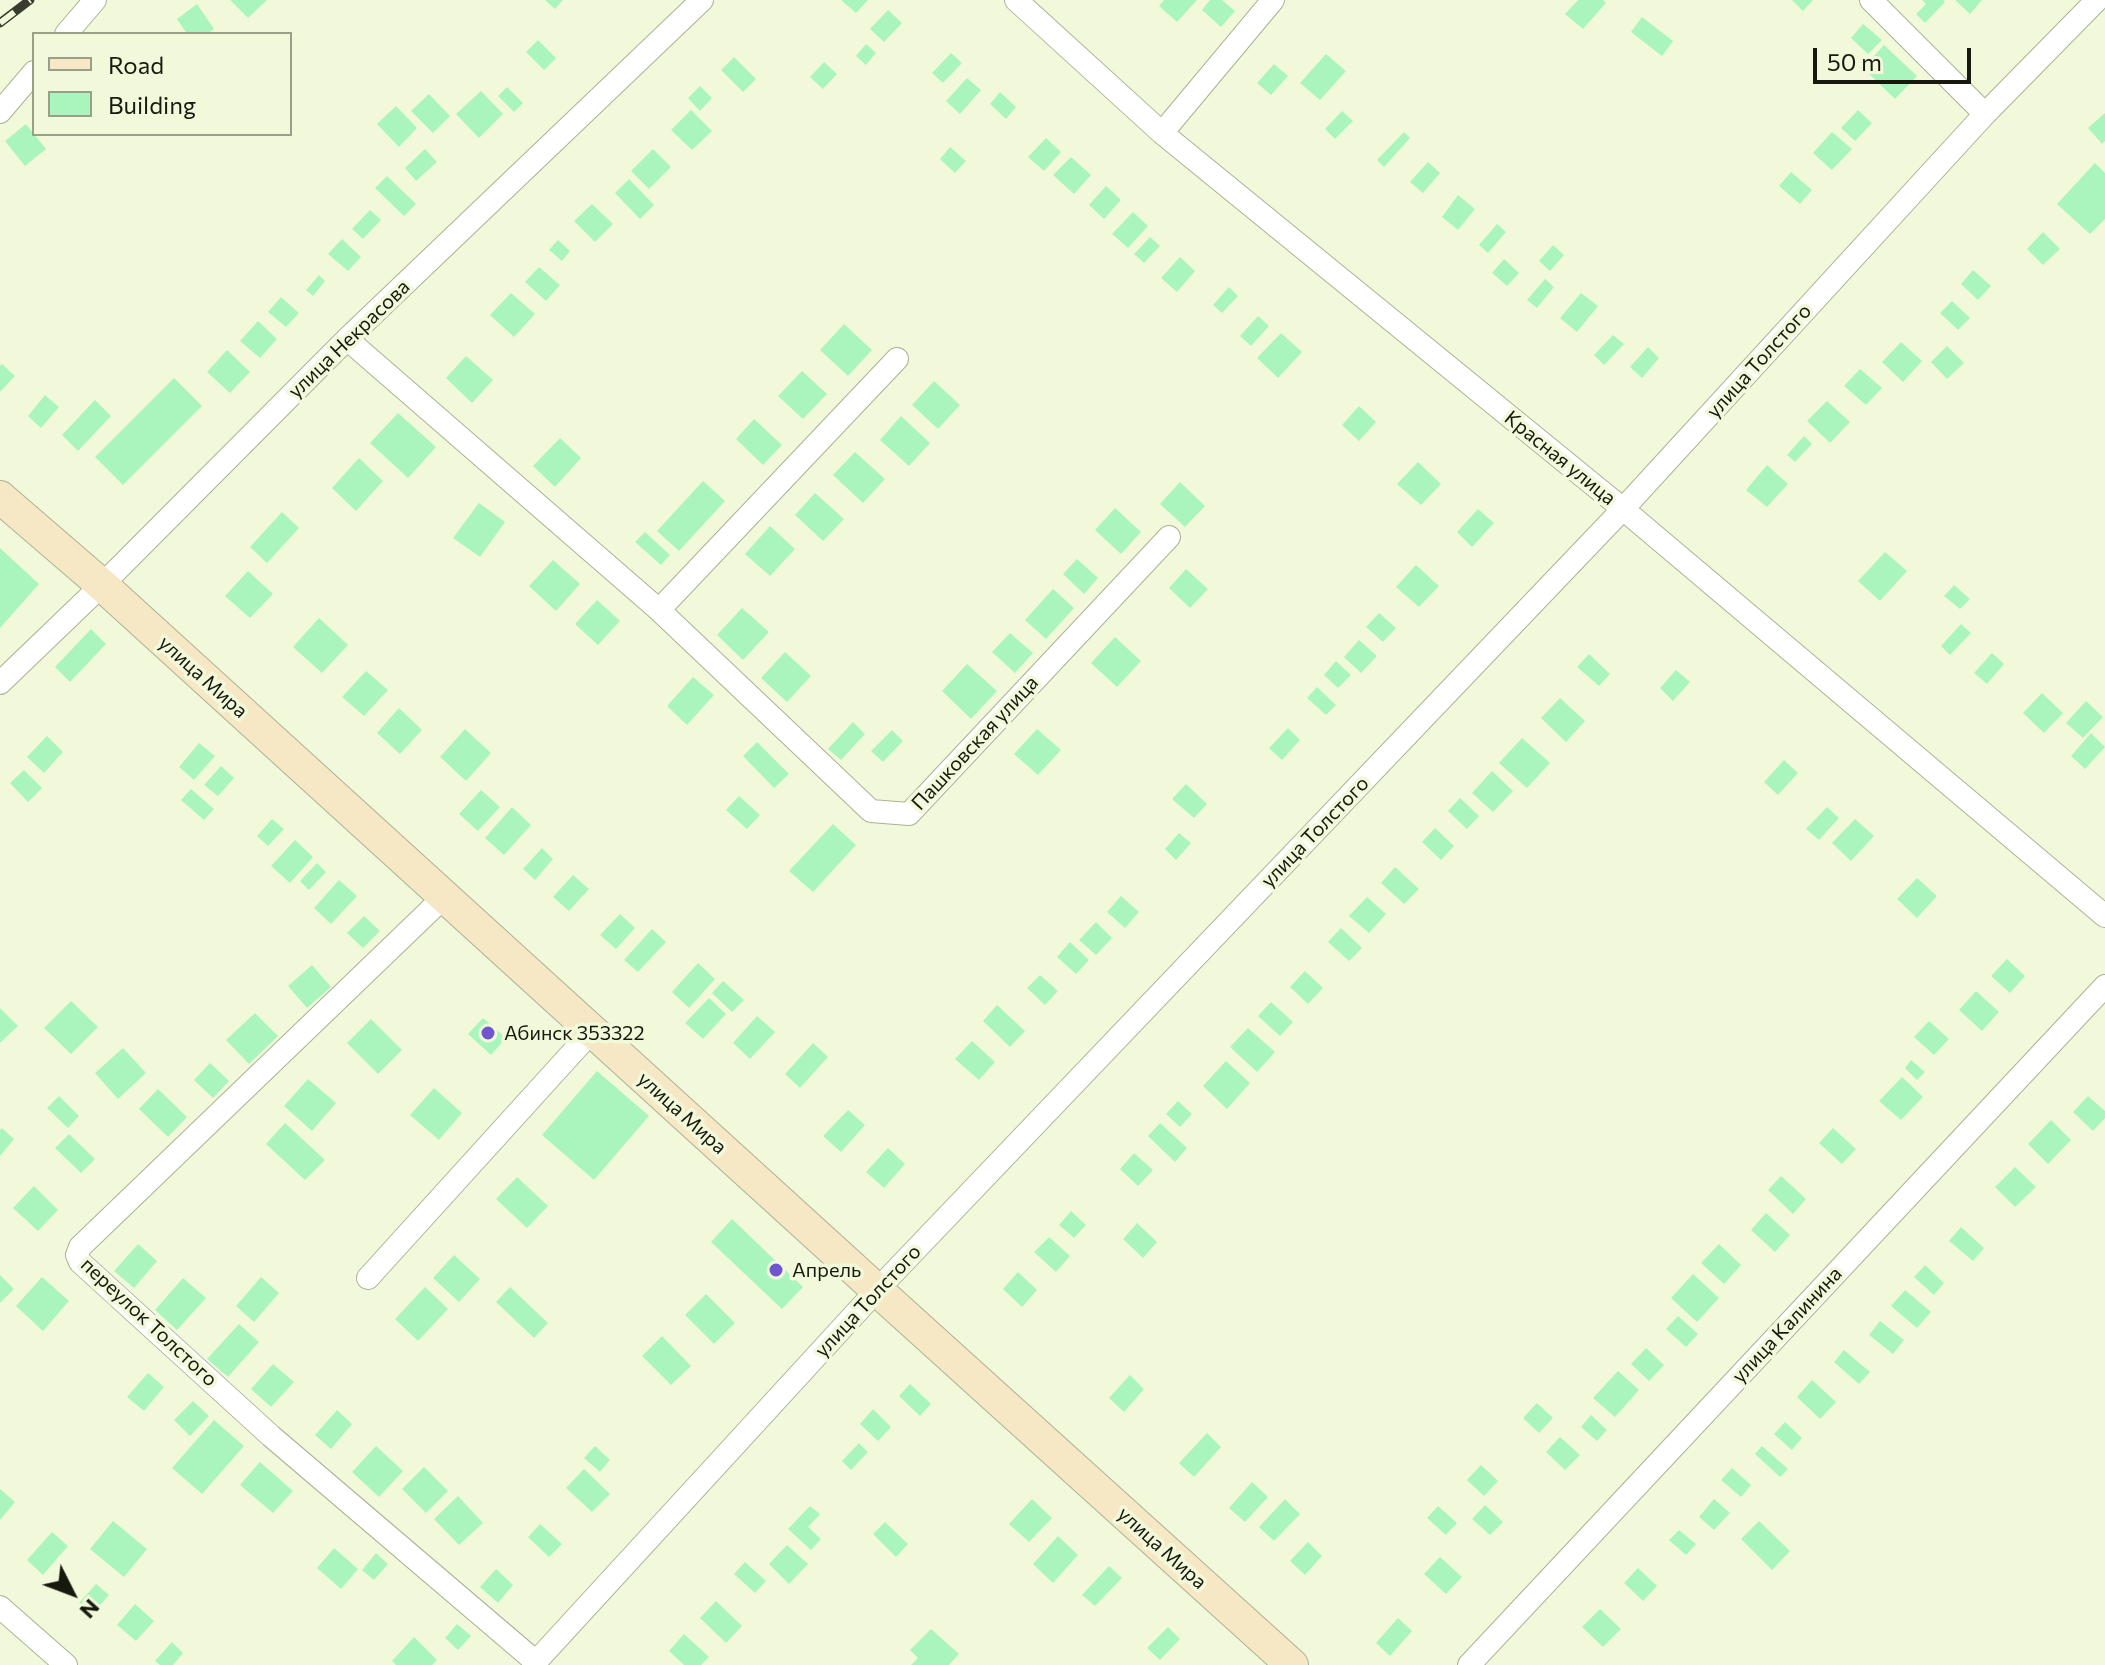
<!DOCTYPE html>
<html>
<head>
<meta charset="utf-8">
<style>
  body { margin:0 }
  #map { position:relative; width:2105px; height:1665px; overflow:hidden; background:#f1f9da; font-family:Commissioner,sans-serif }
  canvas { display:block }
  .legend { position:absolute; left:32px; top:32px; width:260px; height:104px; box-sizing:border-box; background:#f1f9da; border:2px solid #9a9f88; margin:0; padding:10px 14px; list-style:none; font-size:24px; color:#17190e }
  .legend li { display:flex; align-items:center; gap:16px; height:40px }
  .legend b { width:40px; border:2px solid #9a9f88 }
  .north { position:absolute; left:32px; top:1553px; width:80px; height:80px; -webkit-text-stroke:6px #f1f9da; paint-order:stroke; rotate:132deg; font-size:22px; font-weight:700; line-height:32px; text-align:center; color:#17190e }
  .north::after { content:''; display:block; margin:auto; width:28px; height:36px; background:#17190e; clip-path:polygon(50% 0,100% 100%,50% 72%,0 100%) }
  .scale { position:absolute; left:1813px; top:48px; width:158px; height:36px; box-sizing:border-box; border:4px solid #17190e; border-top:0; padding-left:10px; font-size:24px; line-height:28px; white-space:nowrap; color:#17190e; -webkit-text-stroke:6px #f1f9da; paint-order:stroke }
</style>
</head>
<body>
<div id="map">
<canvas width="2105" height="1665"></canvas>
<ul class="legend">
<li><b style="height:10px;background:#f6e7c5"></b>Road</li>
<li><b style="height:22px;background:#aaf5be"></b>Building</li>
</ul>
<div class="north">N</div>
<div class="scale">50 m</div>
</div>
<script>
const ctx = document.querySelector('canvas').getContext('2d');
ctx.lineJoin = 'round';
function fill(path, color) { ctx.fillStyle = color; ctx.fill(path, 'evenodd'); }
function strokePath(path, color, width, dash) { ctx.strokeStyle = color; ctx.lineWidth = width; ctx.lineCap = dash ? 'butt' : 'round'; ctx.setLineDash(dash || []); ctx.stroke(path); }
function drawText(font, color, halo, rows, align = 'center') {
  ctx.font = font + ' Commissioner,sans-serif'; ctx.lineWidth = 7; ctx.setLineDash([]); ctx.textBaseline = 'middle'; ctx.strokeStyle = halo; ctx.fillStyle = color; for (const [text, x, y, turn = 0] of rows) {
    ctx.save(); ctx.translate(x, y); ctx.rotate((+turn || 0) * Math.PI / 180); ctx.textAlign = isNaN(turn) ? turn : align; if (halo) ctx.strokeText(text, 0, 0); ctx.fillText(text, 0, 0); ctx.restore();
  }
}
const building = new Path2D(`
  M230,0H267L248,18Z
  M545,0H563L555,9Z
  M841,0H868L856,13Z
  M1164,0H1197L1177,22L1159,6Z
  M1210,0H1222L1235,11L1221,27L1202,10Z
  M1578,0H1603L1606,3L1583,29L1565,14Z
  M1792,0H1813L1803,11Z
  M1922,0H1943L1945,2L1925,23L1916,14L1926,4Z
  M1955,0H1982L1970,14Z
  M197,4L214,29L207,34H187L177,19Z
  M888,10L902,23L884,42L870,29Z
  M1642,17L1673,41L1662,56L1631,32Z
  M1863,24L1882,40L1868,54L1851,38Z
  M538,40L556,58L544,70L526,52Z
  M866,44L876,53L866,65L856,56Z
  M1884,45L1917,76L1895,99L1863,68Z
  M951,53L962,63L943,83L932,73Z
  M1326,54L1346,71L1320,100L1300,83Z
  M734,57L756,79L743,92L721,70Z
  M824,62L837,74L823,89L810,77Z
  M1274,64L1288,76L1271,95L1257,83Z
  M967,78L981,90L960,114L946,101Z
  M700,86L712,98L700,111L688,98Z
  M507,87L523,103L514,112L498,96Z
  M481,91L503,114L479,138L456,114Z
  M1000,92L1016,107L1006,119L990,104Z
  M429,94L450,116L433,133L411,111Z
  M396,106L417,128L399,147L377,124Z
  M691,110L712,131L692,150L671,130Z
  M1858,110L1872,123L1855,141L1841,128Z
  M1342,111L1353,121L1335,139L1325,129Z
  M2105,113V141L2102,144L2088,128Z
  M26,124L46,149L25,166L5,141Z
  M1404,132L1410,138L1384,167L1377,160Z
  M1832,132L1852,149L1832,170L1813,153Z
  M1046,138L1061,152L1044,171L1028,157Z
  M950,147L966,161L955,173L940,159Z
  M425,149L437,162L416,181L405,168Z
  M653,149L671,167L649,189L631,171Z
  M1071,157L1091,175L1074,194L1053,175Z
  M1428,162L1440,173L1423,193L1410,182Z
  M2095,163L2105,173V219L2090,234L2057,204Z
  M1791,172L1812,190L1800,204L1779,186Z
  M387,176L416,204L404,216L375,188Z
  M629,179L654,205L640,219L615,193Z
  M1106,186L1121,200L1104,219L1089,205Z
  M1458,195L1475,209L1458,230L1442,217Z
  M592,204L613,224L595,242L574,221Z
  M370,210L381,220L363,239L352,229Z
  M1133,212L1148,226L1128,248L1112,234Z
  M1497,224L1506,232L1488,253L1479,245Z
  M2043,232L2060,249L2043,265L2027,249Z
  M1150,237L1160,246L1144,263L1134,254Z
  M342,239L361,257L348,271L328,254Z
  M558,240L570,251L562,261L549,250Z
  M1553,245L1564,255L1550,271L1539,261Z
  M1180,257L1195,271L1177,292L1161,278Z
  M1504,259L1519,273L1507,286L1492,273Z
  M539,267L560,285L546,301L525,282Z
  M1973,270L1991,286L1978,300L1961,284Z
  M319,275L325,281L313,296L306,290Z
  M1545,279L1554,287L1537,308L1527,300Z
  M1229,287L1238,296L1222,313L1213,305Z
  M511,293L535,314L514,337L490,315Z
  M1581,293L1598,306L1577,332L1560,318Z
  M281,297L299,313L286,327L268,312Z
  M1952,301L1970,318L1958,330L1940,313Z
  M1258,316L1269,326L1251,346L1240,336Z
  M258,321L277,339L260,358L240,341Z
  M844,324L872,350L848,376L820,350Z
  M1281,333L1302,352L1278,378L1257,358Z
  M1613,335L1624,344L1604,365L1594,355Z
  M1901,342L1922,361L1903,382L1882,362Z
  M1947,346L1964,363L1947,379L1931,362Z
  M1648,347L1659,358L1642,378L1630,367Z
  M227,350L250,372L230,393L207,372Z
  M466,356L493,380L472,403L446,378Z
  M2,364L15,376L0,392V366Z
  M1860,369L1882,388L1866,405L1844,386Z
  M802,371L827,394L803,419L778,396Z
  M174,378L202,406L123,485L95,457Z
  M934,381L960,405L938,429L912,405Z
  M45,395L59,407L41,428L28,416Z
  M95,400L111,416L78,451L62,435Z
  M1827,401L1850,422L1830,443L1807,421Z
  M1359,406L1376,422L1359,441L1342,425Z
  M398,413L436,447L408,478L370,443Z
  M901,416L930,443L909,466L880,440Z
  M754,419L782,445L763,465L736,439Z
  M1804,436L1812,444L1795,462L1787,455Z
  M560,438L581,458L555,487L533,466Z
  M855,452L885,479L863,503L833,475Z
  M359,458L383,481L356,511L332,488Z
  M1418,462L1441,484L1421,505L1397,484Z
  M1767,465L1788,484L1767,507L1746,490Z
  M703,481L725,501L679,551L657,531Z
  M1180,482L1205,506L1185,527L1160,504Z
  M815,493L844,519L823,541L795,515Z
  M479,503L505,522L480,557L453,538Z
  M1115,508L1141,532L1121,554L1095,530Z
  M1478,509L1494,523L1472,547L1457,532Z
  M282,512L299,528L267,563L250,547Z
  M770,526L795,549L770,576L745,554Z
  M645,532L670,555L661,565L635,542Z
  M0,548L39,584L0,628Z
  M1885,552L1907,571L1880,601L1858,581Z
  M1077,559L1098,578L1084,594L1063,574Z
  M553,560L580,584L556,611L529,586Z
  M1416,565L1439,586L1419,607L1396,587Z
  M1186,569L1208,589L1190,608L1169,588Z
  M248,571L273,594L250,618L225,596Z
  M1954,585L1970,599L1960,609L1944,596Z
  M1053,589L1074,608L1046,639L1025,620Z
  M597,600L620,621L598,645L575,624Z
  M742,608L769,632L743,660L717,635Z
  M1379,613L1396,628L1383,642L1366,627Z
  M319,618L348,645L322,673L293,647Z
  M1961,624L1971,633L1950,655L1941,646Z
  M91,629L106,644L70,682L55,667Z
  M1010,633L1033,653L1015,673L992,652Z
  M1115,637L1141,661L1117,687L1091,663Z
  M1359,640L1377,656L1361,673L1344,657Z
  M785,652L811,676L787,702L761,678Z
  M1992,653L2004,664L1987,684L1974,673Z
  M1589,654L1610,674L1599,686L1577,667Z
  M1336,661L1351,675L1338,688L1324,675Z
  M967,664L997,691L971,719L942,691Z
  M1676,670L1690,682L1673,701L1660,688Z
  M366,671L388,690L364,716L342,697Z
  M693,677L714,695L687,725L667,706Z
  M1317,687L1336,705L1326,715L1307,698Z
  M2042,693L2063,713L2044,733L2023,713Z
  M1560,698L1585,721L1566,742L1541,718Z
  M2086,701L2103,717L2083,738L2066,723Z
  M399,708L422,730L400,754L377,733Z
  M853,722L865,734L841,760L828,749Z
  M1288,728L1300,740L1282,760L1269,748Z
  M465,729L491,753L466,781L440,757Z
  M1037,729L1061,750L1038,775L1014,754Z
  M892,730L903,741L883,762L871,751Z
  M2091,733L2105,747L2085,769L2071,756Z
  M47,736L63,752L44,773L27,757Z
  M1522,738L1550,763L1527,788L1499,763Z
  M757,742L789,774L774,788L743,756Z
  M199,743L215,756L194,780L179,767Z
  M1784,760L1798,773L1778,795L1764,782Z
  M221,766L234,778L218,796L204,785Z
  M24,770L42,788L28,802L10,783Z
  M1492,771L1513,791L1493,812L1472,793Z
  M1186,784L1207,804L1194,818L1172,799Z
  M191,789L214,809L204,820L181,800Z
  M481,790L500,807L478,831L459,814Z
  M739,796L760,815L747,829L726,810Z
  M1460,798L1479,816L1467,829L1448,811Z
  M512,807L531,825L504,855L485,838Z
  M1827,807L1839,818L1819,840L1806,829Z
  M272,819L284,829L268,846L257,836Z
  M1855,819L1874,836L1851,861L1832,843Z
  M833,824L856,845L813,892L789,871Z
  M1435,828L1454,846L1441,860L1422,842Z
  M1179,833L1191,843L1176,860L1165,849Z
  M295,840L313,857L290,883L271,866Z
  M542,848L553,859L535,880L523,869Z
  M317,863L326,872L309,890L300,881Z
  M1395,867L1419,889L1404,904L1381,883Z
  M573,875L589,889L569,911L553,897Z
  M1917,878L1937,896L1917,918L1897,899Z
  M339,880L357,896L331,924L314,908Z
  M1121,896L1139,912L1125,928L1107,912Z
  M1367,897L1386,914L1369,933L1349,916Z
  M620,914L635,928L616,949L600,935Z
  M364,916L380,931L363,948L347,933Z
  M1096,922L1112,938L1096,955L1079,940Z
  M1341,928L1362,948L1349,961L1328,942Z
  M652,929L666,942L638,972L624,960Z
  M1070,942L1089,960L1076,974L1057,957Z
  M2007,959L2025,976L2010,993L1991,976Z
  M698,963L715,979L689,1008L672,992Z
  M312,965L331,987L307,1008L288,986Z
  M1305,971L1323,988L1308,1004L1290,987Z
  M1040,975L1058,991L1045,1005L1027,988Z
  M723,981L744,1000L732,1012L712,993Z
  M1976,991L1999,1012L1982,1031L1959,1010Z
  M709,998L726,1014L703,1039L685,1023Z
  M71,1001L98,1027L71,1054L44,1028Z
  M1271,1002L1293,1022L1280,1036L1258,1016Z
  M997,1005L1025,1031L1010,1047L983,1021Z
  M0,1008L18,1026L0,1043Z
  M255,1013L278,1036L249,1064L226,1040Z
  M757,1016L775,1032L750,1059L733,1043Z
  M483,1018L506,1038L491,1055L468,1034Z
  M371,1019L402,1050L378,1074L347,1043Z
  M1929,1021L1949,1039L1934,1055L1914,1037Z
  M1248,1028L1275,1052L1257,1072L1230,1047Z
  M972,1041L995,1062L979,1080L955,1059Z
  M813,1043L828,1057L800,1088L785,1074Z
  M123,1048L146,1073L118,1099L95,1073Z
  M1911,1060L1925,1072L1917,1080L1905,1068Z
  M1226,1061L1250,1083L1227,1109L1203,1086Z
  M210,1063L229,1081L213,1098L194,1080Z
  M597,1071L649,1116L594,1180L542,1135Z
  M1902,1077L1923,1097L1901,1120L1879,1101Z
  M308,1079L336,1103L312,1131L284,1106Z
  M434,1088L462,1113L439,1140L410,1115Z
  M158,1089L187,1117L168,1137L139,1109Z
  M59,1096L79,1116L68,1128L47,1108Z
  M2088,1096L2105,1111V1118L2093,1131L2073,1112Z
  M1178,1101L1192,1114L1180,1127L1166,1114Z
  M848,1110L865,1125L841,1152L823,1136Z
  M2051,1120L2071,1140L2048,1164L2028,1144Z
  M285,1123L325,1160L305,1180L266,1144Z
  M1160,1123L1187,1148L1175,1162L1148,1136Z
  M2,1128L14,1139L0,1156V1130Z
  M1833,1128L1856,1149L1842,1164L1819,1143Z
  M69,1134L95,1159L81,1173L55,1148Z
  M888,1148L905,1164L884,1188L866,1172Z
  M1134,1153L1153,1170L1138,1186L1120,1169Z
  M2015,1167L2036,1187L2015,1207L1995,1187Z
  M1781,1176L1806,1199L1793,1214L1768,1190Z
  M517,1177L548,1206L527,1228L496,1199Z
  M34,1186L58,1210L38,1231L13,1208Z
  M1071,1211L1086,1225L1074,1238L1059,1225Z
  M1766,1213L1790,1235L1775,1252L1751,1230Z
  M732,1219L803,1287L782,1309L711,1242Z
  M1137,1223L1157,1242L1143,1258L1123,1239Z
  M1961,1227L1984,1248L1973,1261L1949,1241Z
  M1049,1237L1070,1256L1056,1272L1034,1252Z
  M138,1244L157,1261L134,1288L114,1271Z
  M1719,1244L1741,1265L1724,1284L1701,1263Z
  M454,1255L480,1279L459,1302L433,1278Z
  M1925,1265L1944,1283L1934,1295L1914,1277Z
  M1018,1272L1037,1290L1022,1307L1003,1289Z
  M1693,1274L1719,1298L1697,1322L1671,1298Z
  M0,1275L14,1289L0,1303Z
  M42,1277L69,1301L43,1331L16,1306Z
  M261,1277L279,1293L254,1322L236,1306Z
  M183,1278L206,1298L177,1330L155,1310Z
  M425,1287L448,1309L418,1341L395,1319Z
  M510,1287L548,1323L534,1338L496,1302Z
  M1905,1290L1931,1312L1917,1328L1891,1306Z
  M706,1294L735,1323L714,1344L685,1315Z
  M1678,1316L1698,1334L1686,1347L1666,1329Z
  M1880,1321L1904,1340L1893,1354L1869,1335Z
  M239,1324L259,1342L228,1377L207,1359Z
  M662,1336L691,1366L671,1385L642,1356Z
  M1646,1348L1664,1365L1649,1381L1631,1364Z
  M1844,1350L1870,1372L1859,1384L1834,1362Z
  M273,1364L294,1382L271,1407L251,1389Z
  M1618,1371L1639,1390L1615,1417L1593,1398Z
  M148,1373L164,1387L144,1411L127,1397Z
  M1130,1375L1144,1389L1124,1412L1109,1398Z
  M1812,1380L1836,1402L1820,1419L1797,1397Z
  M910,1384L931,1404L920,1416L899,1396Z
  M193,1401L209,1416L190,1436L174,1420Z
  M1537,1403L1553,1418L1539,1433L1523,1418Z
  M873,1409L891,1427L878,1441L860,1424Z
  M337,1410L352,1424L331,1449L315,1435Z
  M1591,1415L1607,1430L1597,1441L1581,1427Z
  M214,1420L244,1446L202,1494L172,1468Z
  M1785,1422L1802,1438L1792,1450L1774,1434Z
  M1207,1433L1221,1447L1194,1477L1179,1463Z
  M1560,1437L1580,1455L1565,1470L1546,1452Z
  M859,1443L868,1452L851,1470L842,1461Z
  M376,1446L403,1471L379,1497L352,1472Z
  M595,1446L610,1460L600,1472L584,1458Z
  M1762,1446L1788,1469L1780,1477L1755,1454Z
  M260,1462L293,1491L273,1513L240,1485Z
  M1481,1465L1498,1481L1484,1496L1467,1480Z
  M424,1467L448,1491L426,1513L402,1489Z
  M1732,1468L1751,1485L1741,1497L1721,1480Z
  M584,1469L610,1494L592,1512L566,1488Z
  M1252,1482L1268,1497L1245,1522L1229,1508Z
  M0,1489L15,1502L0,1520Z
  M458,1496L483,1523L459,1545L434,1519Z
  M1032,1499L1052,1518L1029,1542L1009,1524Z
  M1285,1499L1300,1514L1274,1541L1259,1527Z
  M1714,1499L1730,1513L1714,1530L1699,1517Z
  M1485,1505L1503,1522L1490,1535L1472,1519Z
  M810,1506L820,1514L808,1527L821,1539L811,1550L788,1529Z
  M1438,1506L1457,1523L1446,1535L1427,1518Z
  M113,1521L147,1549L124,1577L90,1549Z
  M1759,1521L1790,1551L1772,1570L1741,1539Z
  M885,1522L908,1544L896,1557L873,1534Z
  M540,1524L562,1544L549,1557L528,1537Z
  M1679,1530L1696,1544L1686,1555L1669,1540Z
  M52,1532L68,1546L43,1575L27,1560Z
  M1058,1536L1078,1555L1053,1583L1033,1564Z
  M1308,1542L1322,1556L1305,1575L1290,1561Z
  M787,1545L808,1564L789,1584L769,1564Z
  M334,1548L358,1569L341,1589L317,1568Z
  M376,1553L388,1564L374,1580L362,1570Z
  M1440,1557L1462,1577L1446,1594L1424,1574Z
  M745,1562L766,1581L755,1593L734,1574Z
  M1109,1566L1122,1578L1095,1606L1082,1595Z
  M1638,1568L1657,1586L1643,1601L1624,1583Z
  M496,1569L513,1585L498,1603L480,1587Z
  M96,1584L109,1595L92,1614L79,1603Z
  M716,1601L742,1626L726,1643L700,1618Z
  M135,1604L154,1621L136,1641L117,1625Z
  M1600,1609L1621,1629L1603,1647L1582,1627Z
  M1398,1618L1412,1631L1390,1656L1376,1643Z
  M457,1624L471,1636L458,1650L445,1638Z
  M1168,1627L1180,1639L1160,1660L1147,1648Z
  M931,1629L959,1654L949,1665H911L918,1658L910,1650Z
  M684,1634L709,1657L701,1665H684L669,1651Z
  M414,1637L437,1660L432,1665H396L392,1661Z
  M172,1642L183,1653L173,1665H160L155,1661Z`);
const minor = new Path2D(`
  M1016,0L1162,133L1623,509L2105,916
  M1871,0L1985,114
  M66,34L95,0
  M0,112L34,72
  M1162,133L1273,0
  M347,339L659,610L871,811L909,814L1169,537
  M659,610L897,359
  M0,683L102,585L347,339L702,0
  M444,897L80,1247L77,1255L80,1262L271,1436L536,1662
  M368,1278L592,1031
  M0,1607L66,1665
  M533,1665L877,1290L1623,509L1985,114L2097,0
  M1469,1665L2105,986`);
const secondary = new Path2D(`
  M0,497L102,585L877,1290L1292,1665`);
const rail = new Path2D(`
  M0,23L30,0`);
const markers = [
  [488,1033,8,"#6f55ce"],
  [776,1270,8,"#6f55ce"]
];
const streetNames = [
  ["улица Некрасова",349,339,-44],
  ["улица Толстого",1759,361,-48],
  ["Красная улица",1560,458,39],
  ["улица Мира",203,677,42],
  ["Пашковская улица",975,743,-47],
  ["улица Толстого",1315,832,-46],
  ["улица Мира",682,1113,42],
  ["улица Толстого",868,1301,-47],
  ["переулок Толстого",149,1322,43],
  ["улица Калинина",1787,1325,-47],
  ["улица Мира",1162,1548,42]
];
const poiNames = [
  ["Абинск 353322",504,1033],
  ["Апрель",792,1270]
];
fill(building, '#aaf5be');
strokePath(minor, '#abb294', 24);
strokePath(secondary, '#abb294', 34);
strokePath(minor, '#fff', 22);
strokePath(secondary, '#f6e7c5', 32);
strokePath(rail, '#383b2d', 9);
strokePath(rail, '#f1f9da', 6, [18]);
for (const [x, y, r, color] of markers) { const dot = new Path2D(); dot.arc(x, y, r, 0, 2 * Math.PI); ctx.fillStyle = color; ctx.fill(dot); strokePath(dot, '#f1f9da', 3); }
drawText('20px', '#17190e', '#f1f9da', streetNames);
drawText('20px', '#17190e', '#f1f9da', poiNames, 'left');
</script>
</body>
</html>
